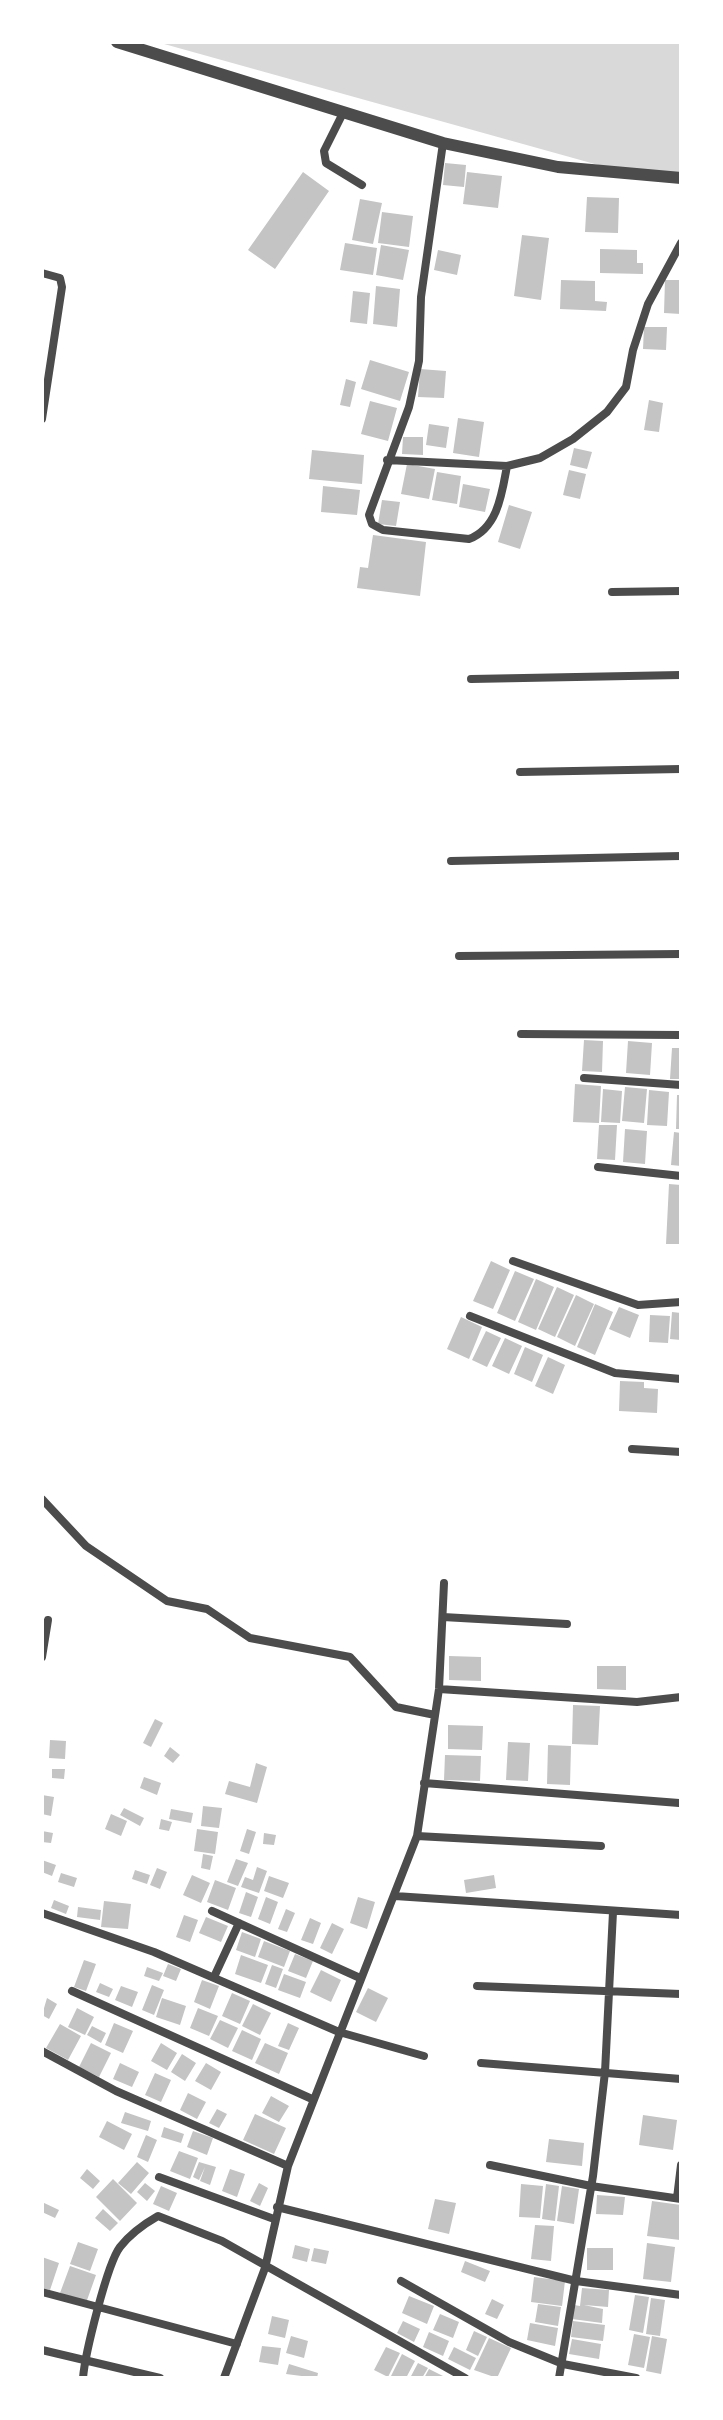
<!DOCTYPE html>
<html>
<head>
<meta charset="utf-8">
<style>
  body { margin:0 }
  #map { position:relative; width:723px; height:2420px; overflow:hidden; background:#fff; font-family:Montserrat,sans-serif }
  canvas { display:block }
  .frame { position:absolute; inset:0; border:44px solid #fff; pointer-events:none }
</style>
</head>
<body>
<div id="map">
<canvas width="723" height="2420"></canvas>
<div class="frame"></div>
</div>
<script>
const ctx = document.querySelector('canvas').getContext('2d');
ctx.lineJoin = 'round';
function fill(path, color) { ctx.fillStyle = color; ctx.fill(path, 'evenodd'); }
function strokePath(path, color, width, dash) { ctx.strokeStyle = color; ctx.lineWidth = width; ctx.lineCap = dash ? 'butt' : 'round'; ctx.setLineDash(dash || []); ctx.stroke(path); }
const water = new Path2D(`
  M157,42H681V176L627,173Z`);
const building = new Path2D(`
  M445,163L466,165L464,187L443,185Z
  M303,172L329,191L275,269L248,250Z
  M467,172L502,176L498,208L463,204Z
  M587,197L619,198L618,233L585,232Z
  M360,199L382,203L373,244L352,240Z
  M382,212L413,216L409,247L378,243Z
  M522,235L549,238L541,300L514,296Z
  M345,243L377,248L373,275L340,270Z
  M381,245L409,250L403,280L376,275Z
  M600,249L637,250V263H643V274L600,273Z
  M438,250L461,255L457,275L434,270Z
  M561,280L595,281V301L607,302L606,311L560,309Z
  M665,280H681V314L664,313Z
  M376,286L400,289L397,327L373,324Z
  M353,291L370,293L367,324L350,322Z
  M644,327H667L666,350L643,349Z
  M370,360L409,372L400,401L361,389Z
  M420,369L446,371L444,398L418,397Z
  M346,379L356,382L350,407L340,405Z
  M649,400L663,403L659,432L644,430Z
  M370,401L397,408L388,441L361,434Z
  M458,418L484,422L479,457L453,453Z
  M429,424L449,427L446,448L426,445Z
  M403,437H423V455L402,454Z
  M574,448L592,452L587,469L570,465Z
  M312,450L364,455L362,484L309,479Z
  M407,464L435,469L429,499L401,494Z
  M569,470L586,474L580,499L563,495Z
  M437,472L461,476L457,504L432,500Z
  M463,484L490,489L485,512L459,507Z
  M323,486L360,490L357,515L321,512Z
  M382,500L400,502L396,526L378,524Z
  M509,505L532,512L520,549L498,542Z
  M373,535L426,542L420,596L357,588L360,567L368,568Z
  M584,1040L603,1041L602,1072L582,1071Z
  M628,1041L652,1043L650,1075L626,1073Z
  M672,1048H681V1079H670Z
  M575,1084L601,1086L599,1123L573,1122Z
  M625,1087L647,1089L644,1123L622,1121Z
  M603,1089L622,1091L620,1123L601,1122Z
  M649,1090L669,1092L667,1126L647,1125Z
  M677,1095H681V1129H676Z
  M599,1125H617L615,1160L597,1159Z
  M625,1129L647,1131L645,1164L623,1162Z
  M674,1132L681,1133V1166L671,1165Z
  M669,1184L681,1185V1244H666Z
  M491,1261L510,1270L493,1309L473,1301Z
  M515,1271L534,1279L515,1321L497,1313Z
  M536,1279L554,1287L536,1330L518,1322Z
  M557,1287L574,1295L555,1337L538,1329Z
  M576,1295L594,1304L575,1346L557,1337Z
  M595,1304L613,1312L595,1355L577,1347Z
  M619,1307L639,1315L630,1338L609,1329Z
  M672,1312L681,1313V1340L670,1339Z
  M650,1315L670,1316L668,1343L649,1342Z
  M461,1317L482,1327L469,1359L447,1349Z
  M486,1331L501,1338L487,1367L472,1360Z
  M505,1338L522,1346L509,1374L492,1366Z
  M525,1347L543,1355L532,1382L514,1374Z
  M548,1357L565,1365L553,1394L535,1386Z
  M620,1381L644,1382V1388L658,1389L657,1413L619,1411Z
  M449,1656L481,1657V1681L449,1680Z
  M597,1666H626V1690L597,1689Z
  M573,1705L600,1706L598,1745L572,1744Z
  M155,1719L163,1723L151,1747L143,1743Z
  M448,1725L483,1726L482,1750L448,1749Z
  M50,1740L66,1741L65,1759L49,1758Z
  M508,1742L530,1743L528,1781L506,1780Z
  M548,1745L571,1746L570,1785L547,1784Z
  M170,1747L180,1755L173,1763L164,1756Z
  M445,1755L481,1756L480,1781L444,1780Z
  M256,1763L267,1767L257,1803L225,1794L229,1781L250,1787Z
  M52,1769H65L64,1779L52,1778Z
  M144,1777L161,1783L157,1795L140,1788Z
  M42,1795L54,1797L51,1816L42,1814Z
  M203,1806L222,1808L219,1828L201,1826Z
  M124,1808L144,1818L140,1826L120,1815Z
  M171,1809L193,1813L191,1823L169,1819Z
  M111,1814L127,1821L121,1836L105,1829Z
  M161,1819L172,1822L169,1831L159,1829Z
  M197,1829L218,1832L215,1854L194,1851Z
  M247,1829L256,1832L249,1854L240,1851Z
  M42,1831L53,1833L51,1843L42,1842Z
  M264,1833L276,1835L274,1845L263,1844Z
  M203,1854L213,1856L210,1870L201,1868Z
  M236,1859L248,1863L238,1886L227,1882Z
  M42,1860L56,1865L52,1876L42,1872Z
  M257,1867L267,1871L259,1893L241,1887L245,1877L253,1880Z
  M157,1868L167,1872L160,1889L150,1885Z
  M135,1870L150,1875L147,1884L132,1879Z
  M61,1873L77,1878L74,1887L58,1882Z
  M192,1875L210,1883L201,1903L183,1895Z
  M494,1875L496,1888L466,1893L464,1880Z
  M269,1876L289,1883L283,1898L264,1891Z
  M215,1880L236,1888L228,1910L207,1902Z
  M246,1892L258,1897L251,1917L239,1913Z
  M266,1897L278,1902L270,1924L258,1919Z
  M358,1897L375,1902L367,1929L350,1923Z
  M54,1900L69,1906L66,1914L51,1908Z
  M104,1901L131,1904L128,1929L101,1927Z
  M78,1907L101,1910L100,1920L77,1917Z
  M286,1909L295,1913L287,1932L278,1929Z
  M184,1915L198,1920L190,1942L176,1937Z
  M206,1917L228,1926L221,1942L199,1933Z
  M310,1918L321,1923L313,1944L301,1940Z
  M332,1923L344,1929L332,1954L320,1948Z
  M242,1932L261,1939L255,1957L236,1950Z
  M264,1941L290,1951L284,1967L258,1957Z
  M295,1954L313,1961L306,1978L288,1971Z
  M241,1955L268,1965L261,1983L235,1974Z
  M84,1960L96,1964L86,1991L74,1987Z
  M168,1964L181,1969L176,1981L163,1976Z
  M272,1965L283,1969L276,1988L265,1984Z
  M147,1967L163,1973L159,1981L144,1976Z
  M321,1970L341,1980L331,2002L310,1992Z
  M284,1974L306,1982L300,1998L278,1990Z
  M202,1980L219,1986L210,2009L194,2002Z
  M100,1983L113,1989L109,1997L96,1992Z
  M152,1985L164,1990L154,2015L142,2010Z
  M121,1986L138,1992L132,2007L115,2000Z
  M368,1988L388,1998L376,2022L356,2012Z
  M232,1993L250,2001L240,2024L222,2016Z
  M47,1998L57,2004L49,2019L42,2015Z
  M162,1998L186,2006L180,2025L156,2017Z
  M253,2004L271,2013L260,2035L242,2026Z
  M77,2008L94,2017L85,2035L68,2027Z
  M198,2008L218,2016L209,2036L190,2028Z
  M220,2020L238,2028L228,2048L210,2039Z
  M114,2023L133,2031L123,2053L105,2045Z
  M288,2023L299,2028L289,2050L278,2046Z
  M60,2024L81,2036L68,2060L46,2048Z
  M92,2026L106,2033L101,2043L87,2035Z
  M242,2030L261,2039L252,2060L232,2051Z
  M91,2043L111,2053L99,2077L79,2067Z
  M161,2043L177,2053L167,2070L151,2061Z
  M265,2043L288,2053L279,2074L255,2063Z
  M182,2054L196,2063L185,2081L171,2072Z
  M120,2063L139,2072L132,2087L113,2079Z
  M206,2063L221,2072L211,2090L195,2081Z
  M155,2073L171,2080L161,2102L145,2095Z
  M188,2093L206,2102L197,2119L180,2110Z
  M271,2096L289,2106L279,2122L262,2113Z
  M217,2109L227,2114L219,2128L209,2123Z
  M125,2112L151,2121L148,2131L121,2123Z
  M255,2114L286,2128L274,2154L243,2140Z
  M643,2115L677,2120L673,2150L639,2145Z
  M107,2121L132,2134L124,2150L99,2137Z
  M164,2127L184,2134L181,2143L161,2137Z
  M193,2131L213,2138L207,2155L187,2147Z
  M146,2135L157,2140L148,2162L137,2157Z
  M549,2139L584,2143L582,2166L546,2162Z
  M179,2151L198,2158L190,2179L170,2171Z
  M137,2162L149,2173L131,2194L118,2183Z
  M199,2162L216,2167L210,2185L200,2181L205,2167L199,2180L193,2177Z
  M87,2169L100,2181L93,2189L80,2178Z
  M230,2169L245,2174L237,2197L222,2191Z
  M113,2179L137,2203L120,2221L96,2197Z
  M145,2183L155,2191L147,2201L137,2192Z
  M259,2183L268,2188L260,2206L250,2201Z
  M521,2184L543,2186L540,2218L519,2217Z
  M546,2184L559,2186L555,2221L542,2219Z
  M161,2186L177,2193L169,2211L153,2204Z
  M562,2186L579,2189L574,2224L557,2221Z
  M597,2195L625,2197L623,2215L596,2214Z
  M435,2199L456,2203L449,2234L428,2229Z
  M652,2201L681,2205L680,2240L647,2236Z
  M42,2202L59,2210L55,2218L42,2212Z
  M103,2209L118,2223L110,2231L95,2218Z
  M535,2225L554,2226L551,2261L531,2259Z
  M78,2242L98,2249L90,2271L70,2264Z
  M647,2243L675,2247L671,2282L643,2279Z
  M295,2245L310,2249L307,2262L292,2258Z
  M314,2248L329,2251L326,2264L311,2261Z
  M587,2248H613V2270H587Z
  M42,2257L59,2263L50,2290L42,2288Z
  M465,2261L490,2271L485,2282L461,2272Z
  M70,2266L96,2275L86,2303L60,2293Z
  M534,2277L565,2281L562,2306L531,2302Z
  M582,2288L609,2290L608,2307L584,2305L603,2309L602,2323L572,2319L574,2305L580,2306Z
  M635,2295L649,2297L643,2333L629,2330Z
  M409,2296L434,2306L427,2324L402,2313Z
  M651,2298L665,2300L660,2336L646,2334Z
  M492,2299L504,2305L497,2319L485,2314Z
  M538,2304L561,2307L558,2326L535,2322Z
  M440,2314L459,2322L453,2338L433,2330Z
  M272,2316L289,2320L285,2338L268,2334Z
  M403,2321L420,2329L414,2342L397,2333Z
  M573,2321L605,2325L603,2341L571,2337Z
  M530,2323L558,2328L555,2346L527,2340Z
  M474,2331L487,2337L478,2356L466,2350Z
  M429,2332L449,2341L443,2356L423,2347Z
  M634,2334L650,2337L644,2368L628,2365Z
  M291,2336L308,2341L304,2358L286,2353Z
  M652,2336L667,2339L661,2374L646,2371Z
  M489,2338L511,2348L497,2378L474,2370Z
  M572,2339L601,2344L599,2359L569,2354Z
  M262,2346L281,2348L278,2365L259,2362Z
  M386,2347L400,2353L388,2377L374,2370Z
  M454,2347L476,2358L470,2370L448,2359Z
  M402,2354L415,2361L406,2378H390Z
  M418,2363L428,2368L422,2378H410Z
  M289,2364L318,2373L317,2378L286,2374Z
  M429,2369L447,2378H424Z`);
const minor = new Path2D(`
  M343,113L324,151L326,163L362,185
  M443,143L421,297L419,361L409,407L369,515L372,524L383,530L469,539C498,528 502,493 507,466
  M42,273L60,278L62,287L42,419
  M387,460L507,466L540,458L573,439L607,412L626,387L633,350L648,304L681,243
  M612,592L681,591
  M471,679L681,675
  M520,772L681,769
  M451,861L681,856
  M459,956L681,954
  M521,1034L681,1035
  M584,1078L681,1085
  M598,1167L681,1176
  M513,1261L638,1305L681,1302
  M470,1316L615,1373L681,1379
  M632,1449L681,1452
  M42,1499L86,1546L167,1601L207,1609L250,1638L350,1657L396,1707L435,1715
  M443,1617L567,1624
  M42,1657L48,1620
  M439,1689L637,1702L681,1697
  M424,1783L679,1803
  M417,1836L601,1846
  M395,1896L681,1915
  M212,1911L360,1978
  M42,1913L154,1952L339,2032L424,2056
  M214,1977L239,1923
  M477,1986L681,1994
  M72,1991L312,2099
  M42,2051L116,2091L288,2166
  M481,2063L681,2079
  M490,2165L591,2186L681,2199
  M159,2177L274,2219
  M677,2198L681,2165
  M277,2207L576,2281L681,2295
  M401,2281L509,2342L563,2364L636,2378
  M42,2292L237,2344
  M42,2350L160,2378
  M83,2378C85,2354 107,2264 120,2247C131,2233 144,2224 158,2216L222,2241L465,2378
  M224,2378L265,2268L288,2166L417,1836L439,1689L444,1583
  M559,2378L593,2176L605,2072L613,1912`);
const tertiary = new Path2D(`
  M117,42L443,143L558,167L681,178`);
fill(water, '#d9d9d9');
fill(building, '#c4c4c4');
strokePath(minor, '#4c4c4c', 8);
strokePath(tertiary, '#4c4c4c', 12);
</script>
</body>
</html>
